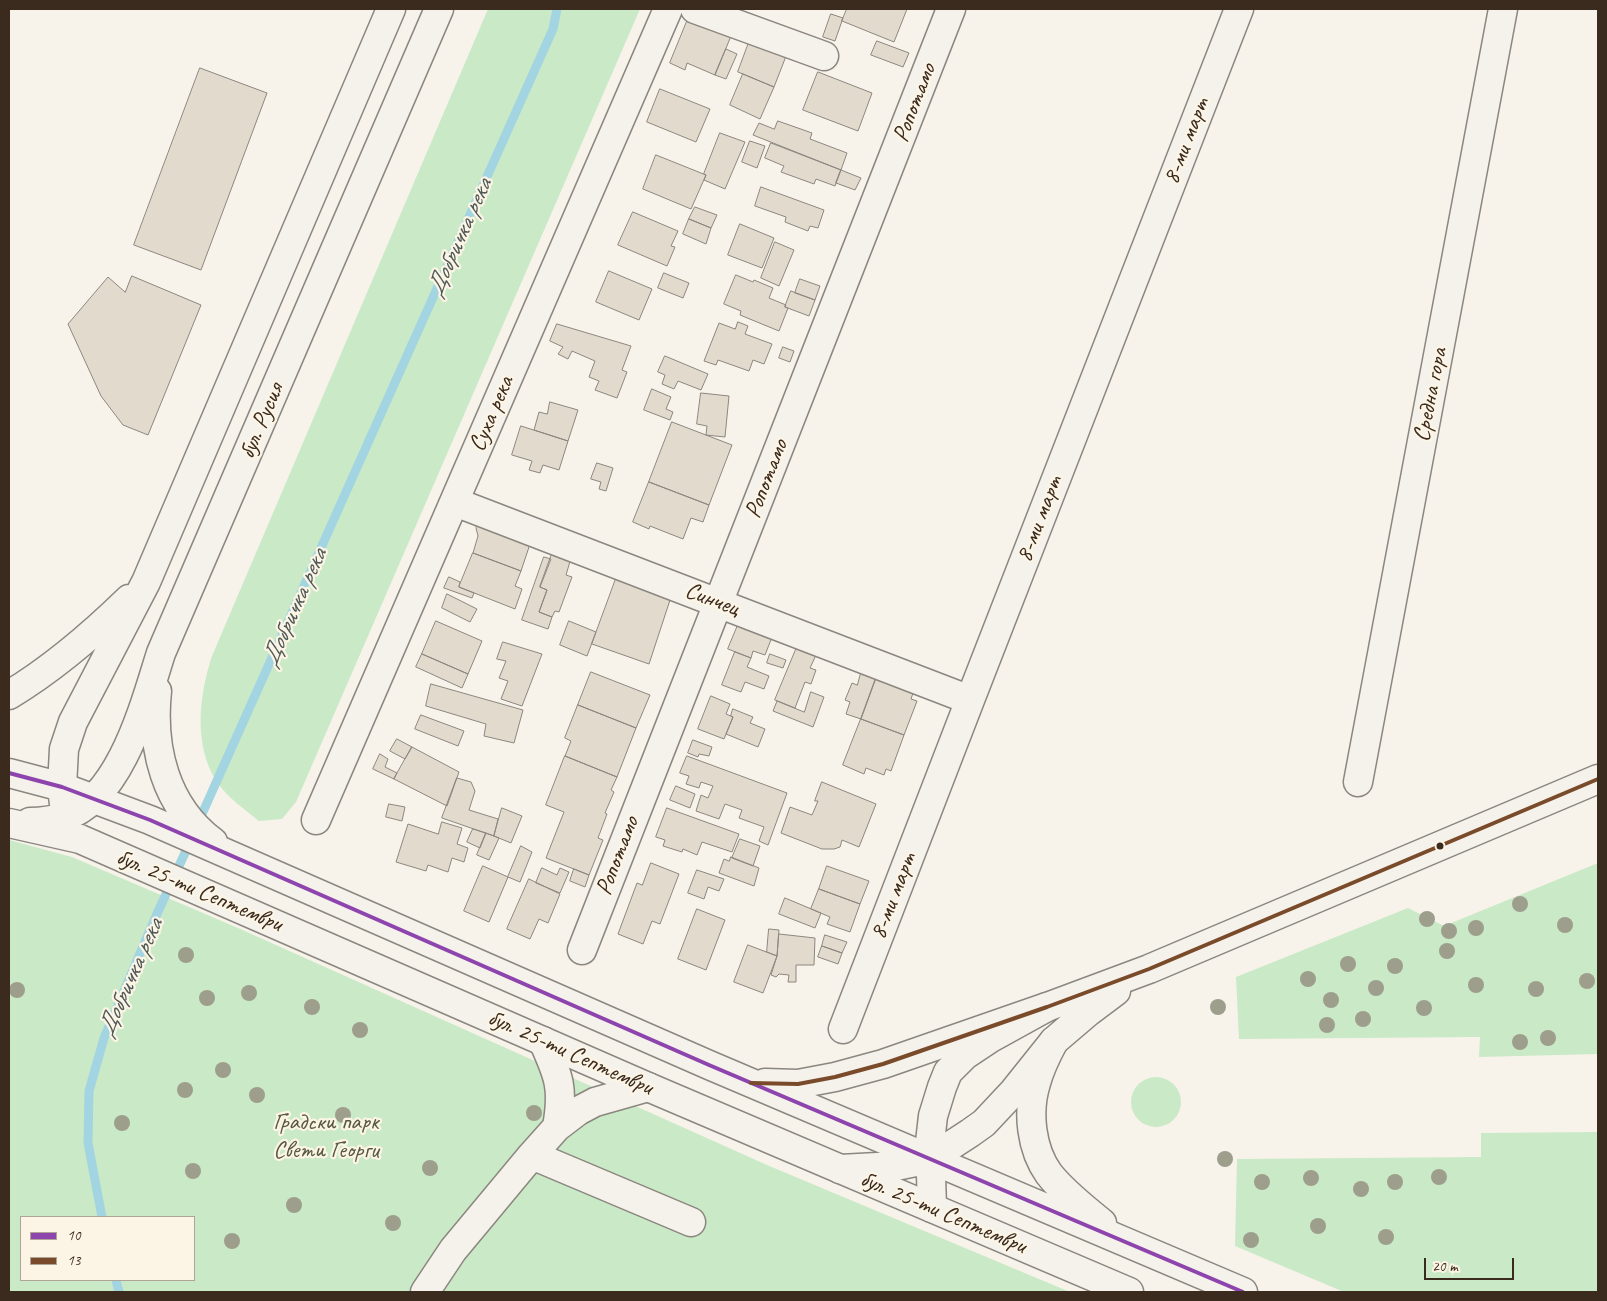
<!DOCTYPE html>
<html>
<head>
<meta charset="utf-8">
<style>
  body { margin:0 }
  #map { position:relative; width:1607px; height:1301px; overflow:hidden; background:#f7f3ea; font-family:Caveat,sans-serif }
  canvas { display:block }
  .frame { position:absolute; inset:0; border:10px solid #3b2a1e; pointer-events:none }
  .legend { position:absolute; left:20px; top:1216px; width:175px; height:65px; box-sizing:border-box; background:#fcf5e5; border:1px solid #afa495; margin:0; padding:6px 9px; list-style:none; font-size:15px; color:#3b2a1e }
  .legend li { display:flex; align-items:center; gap:10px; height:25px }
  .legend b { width:25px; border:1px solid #afa495 }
  .scale { position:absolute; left:1424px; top:1258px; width:90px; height:22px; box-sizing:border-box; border:2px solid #3b2a1e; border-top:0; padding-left:6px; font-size:15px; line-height:18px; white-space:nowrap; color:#3b2a1e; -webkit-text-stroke:4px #fcf5e5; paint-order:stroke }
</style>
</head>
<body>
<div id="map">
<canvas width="1607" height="1301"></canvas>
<div class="frame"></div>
<ul class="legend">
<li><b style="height:6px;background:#8e44ad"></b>10</li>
<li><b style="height:6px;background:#7a4b2a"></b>13</li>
</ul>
<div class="scale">20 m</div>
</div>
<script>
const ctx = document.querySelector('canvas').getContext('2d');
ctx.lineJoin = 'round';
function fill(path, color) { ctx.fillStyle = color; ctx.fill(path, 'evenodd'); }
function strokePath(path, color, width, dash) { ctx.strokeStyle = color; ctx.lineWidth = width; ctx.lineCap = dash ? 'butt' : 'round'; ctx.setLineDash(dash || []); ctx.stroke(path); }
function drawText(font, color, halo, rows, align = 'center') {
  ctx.font = font + ' Caveat,sans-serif'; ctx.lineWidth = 4.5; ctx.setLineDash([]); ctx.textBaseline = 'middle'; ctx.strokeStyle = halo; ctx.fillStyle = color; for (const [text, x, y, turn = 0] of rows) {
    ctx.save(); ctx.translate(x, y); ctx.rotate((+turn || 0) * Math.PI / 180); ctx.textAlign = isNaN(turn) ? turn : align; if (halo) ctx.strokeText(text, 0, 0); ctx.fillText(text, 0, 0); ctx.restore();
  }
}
const green = new Path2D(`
  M488,9H640L296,802L282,819L259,821C244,809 228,798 217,782C193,746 199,695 212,656Z
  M9,840L72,857L238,928L767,1165L1070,1292H9ZM21,1217H194V1280H21Z
  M1598,863V1054L1479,1057L1480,1037L1239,1039L1236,977L1408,908L1444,926Z
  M1131 1102a25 25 0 1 1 50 0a25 25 0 1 1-50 0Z
  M1598,1132V1292H1344L1235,1246L1237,1159L1481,1157V1133Z`);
const stream = new Path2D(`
  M198,823L553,29L557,9
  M102,1217L88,1143L89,1091L104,1038L156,916L190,842
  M116,1280L119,1292`);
const building = new Path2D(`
  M847,9H907L894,42L842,21Z
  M831,14L843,18L835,41L823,37Z
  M688,19L731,36L715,75L687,63L685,70L670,63Z
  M751,37L788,51L774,87L738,72Z
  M877,41L909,53L903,67L871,55Z
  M726,49L737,54L726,79L715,75Z
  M200,68L267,93L201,270L134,245Z
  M818,72L872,93L858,131L803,110Z
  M743,74L774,87L760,119L730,105Z
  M660,89L710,109L696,142L647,122Z
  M778,121L812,133L810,139L847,153L841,170L753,135L759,123L774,129Z
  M720,133L745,142L725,189L704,180L706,175L704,174Z
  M750,141L765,146L757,168L742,162Z
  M771,143L841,170L835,186L816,179L814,184L781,172L784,166L765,158Z
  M656,155L706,175L691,209L643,189Z
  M841,170L861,178L855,190L836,183Z
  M761,187L824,210L818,228L810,226L808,231L785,222L786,217L755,206Z
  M695,207L717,215L711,228L689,219Z
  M633,212L678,231L671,246L675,247L667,266L618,245Z
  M689,219L711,228L706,244L683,234Z
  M740,224L774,238L762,268L728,255Z
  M775,242L794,250L779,286L761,278Z
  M609,271L652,289L639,320L596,302Z
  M664,273L689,283L683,298L658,288Z
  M736,275L753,282L754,280L773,288L769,298L786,305L785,307L788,308L779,331L740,315L741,311L724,304Z
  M132,276L201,305L148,435L123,425L101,396L68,324L108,277L125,292Z
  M800,279L820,286L815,300L795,293Z
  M791,291L815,300L809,316L785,307Z
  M738,322L748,326L745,334L772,344L764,364L753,360L749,371L718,360L716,365L704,361L719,323L735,329Z
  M557,324L631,346L622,370L627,372L617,398L595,390L599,381L589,377L595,361L572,351L568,359L558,354L563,347L550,341Z
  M783,347L794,351L790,362L779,358Z
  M665,356L708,374L701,390L678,381L674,389L662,384L665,375L658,372Z
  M652,389L671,397L666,409L673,412L670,420L644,410Z
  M701,393L729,396L725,437L706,435L707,426L697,424Z
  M550,402L578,410L568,441L534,430L539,412L547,414Z
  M672,422L732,445L709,505L649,482Z
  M521,426L568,441L559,470L543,465L540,473L529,470L532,461L512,455Z
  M597,463L613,468L606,491L599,489L601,482L591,479Z
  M649,482L709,505L703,522L691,518L683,539L650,526L649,529L633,522Z
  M479,521L531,541L521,571L473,553L478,536L476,528Z
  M553,551L571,558L566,575L572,577L559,612L555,611L552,617L539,612L547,590L540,587Z
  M473,553L521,571L515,586L522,589L515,609L459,587Z
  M544,557L551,559L540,587L547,590L539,612L552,617L548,629L522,620Z
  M617,576L671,597L649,664L592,644Z
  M449,577L460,582L459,587L474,593L472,598L444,588Z
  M447,594L477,609L470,622L442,608Z
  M436,621L482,641L468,674L422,654Z
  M569,621L596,632L587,656L560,645Z
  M738,625L772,637L765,655L753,651L751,658L728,649Z
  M503,642L542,654L522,706L501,699L508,681L499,678L506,661L497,659Z
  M797,647L816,655L810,668L816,670L811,684L805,682L795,708L775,700Z
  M735,652L751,658L747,667L769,676L764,689L745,682L741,692L722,685Z
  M422,654L468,674L462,688L416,667Z
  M770,654L786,660L783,668L767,663Z
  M591,672L650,695L636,728L578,705Z
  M861,673L876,678L861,719L846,714L850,702L845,700L852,683L857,685Z
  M876,678L913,693L911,699L917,701L904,735L861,719Z
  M431,684L523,710L514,743L484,736L486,724L426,706Z
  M811,692L824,697L813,727L773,711L777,701L804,712Z
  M711,696L730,704L726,714L733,717L724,739L698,729Z
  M578,705L636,728L617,777L565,756L571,741L565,738Z
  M733,709L753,717L750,723L765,729L758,747L726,734L733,717L731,716Z
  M421,715L464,731L458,746L415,729Z
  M861,719L904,735L891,771L886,769L884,775L866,768L864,774L843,765Z
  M397,739L412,747L405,759L390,751Z
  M693,740L712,747L709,756L699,754L698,757L688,753Z
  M412,747L459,772L447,806L394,779Z
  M380,754L388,759L385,767L397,773L394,779L373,769Z
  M565,756L617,777L611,790L614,792L605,813L607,814L598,838L603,840L589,875L546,858L564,812L546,805Z
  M687,756L787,793L768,845L759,841L764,827L739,818L742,810L725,804L719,819L696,811L701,795L708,798L713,786L701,782L699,788L686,784L689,776L680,773Z
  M457,778L471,782L475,791L469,810L498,819L494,836L442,818Z
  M822,782L876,804L859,847L842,840L840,847L834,849H822L781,833L790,807L812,815L818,801H815Z
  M676,786L695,794L690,808L670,800Z
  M389,804L405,807L402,821L386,817Z
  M502,808L522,816L511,843L494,836Z
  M667,808L739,834L732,852L702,842L697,855L683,849L682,852L663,846L665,840L656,837Z
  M442,822L462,828L457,844L468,848L464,862L452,858L448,872L428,865L426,871L396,862L408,824L438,834Z
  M473,829L486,833L480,848L467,842Z
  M486,833L499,838L489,860L477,855Z
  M740,839L760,846L753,866L732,858Z
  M521,846L532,852L520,882L508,877Z
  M731,857L759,868L754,886L719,873L724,859L729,861Z
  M651,863L679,874L660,924L652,921L643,944L618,934L637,883L642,885Z
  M483,866L508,877L489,922L464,911Z
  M827,866L869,881L860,904L819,889Z
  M542,868L557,875L560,868L569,872L560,893L536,883Z
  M574,869L589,875L585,887L570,881Z
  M697,870L724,879L719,891L708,887L704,899L688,893Z
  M529,879L560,894L548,923L539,919L530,939L507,929Z
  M819,889L860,904L850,932L827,924L830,917L811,909Z
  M785,898L821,913L815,928L779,914Z
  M697,909L725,920L706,970L678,959Z
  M769,929L779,930L777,956L767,952Z
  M779,934L815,938L814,965H796V982H788L789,975L779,974L776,977L771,975L777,956Z
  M825,935L847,942L842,953L822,946Z
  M748,945L777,956L763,993L734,982Z
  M822,946L842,953L838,964L818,957Z`);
const minor = new Path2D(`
  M695,9L824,56
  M455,502L970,700
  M1358,782L1503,9
  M316,820L668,9
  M582,950L951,9
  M843,1029L970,700L1239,9
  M543,1041C559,1076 564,1089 557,1127
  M532,1155L691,1222
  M840,1169L896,1166L930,1159L970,1133L984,1123L1014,1091L1054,1041L1088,1012L1116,991
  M932,1208L930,1142L933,1116L942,1087L948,1072L965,1055L989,1039L1047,1007L1149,969L1598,779
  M425,1292L453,1250L532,1155L557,1127L578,1111L595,1102L648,1087`);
const major = new Path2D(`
  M157,691C151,748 165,806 213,842
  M9,695C54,668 92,635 129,599
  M9,773L62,787L150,820L709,1065L1243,1292
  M64,804L62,787L64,749L73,722L146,582L391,9
  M30,822C41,822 54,820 64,817C121,799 145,703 161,653L439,9
  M9,823L80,839L648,1087L1129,1292
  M1054,1041C1047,1054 1040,1068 1036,1083C1027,1112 1031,1149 1049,1174C1064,1193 1084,1208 1102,1223
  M765,1083L798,1084L835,1077L883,1064L1047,1007`);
const bus1 = new Path2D(`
  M9,773L62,787L150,820L709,1065L1243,1292`);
const bus2 = new Path2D(`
  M751,1083L798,1084L835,1077L883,1064L1047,1007L1149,969L1598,779`);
const trees = [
  [1520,904],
  [1427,919],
  [1565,925],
  [1476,928],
  [1449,931],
  [1447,951],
  [186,955],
  [1348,964],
  [1395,966],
  [1308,979],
  [1587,981],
  [1476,985],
  [1376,988],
  [1536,989],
  [17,990],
  [249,993],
  [207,998],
  [1331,1000],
  [312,1007],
  [1218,1007],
  [1424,1008],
  [1363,1019],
  [1327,1025],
  [360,1030],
  [1548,1038],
  [1520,1042],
  [223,1070],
  [185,1090],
  [257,1095],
  [534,1113],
  [343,1115],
  [122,1123],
  [1225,1159],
  [430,1168],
  [193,1171],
  [1439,1177],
  [1311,1178],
  [1262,1182],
  [1395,1182],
  [1361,1189],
  [294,1205],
  [393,1223],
  [1318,1226],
  [1386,1237],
  [1251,1240],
  [232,1241]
];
const markers = [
  [1440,846,4.5,"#3b2a1e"]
];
const streetNames = [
  ["Ропотамо",915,103,-69],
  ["8-ми март",1187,141,-69],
  ["Средна гора",1431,395,-79],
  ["Суха река",492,414,-67],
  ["бул. Русия",262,421,-67],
  ["Ропотамо",767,479,-69],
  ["8-ми март",1040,519,-69],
  ["Синчец",712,600,21],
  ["Ропотамо",618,856,-69],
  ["бул. 25-ти Септември",199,891,23],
  ["8-ми март",894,896,-69],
  ["бул. 25-ти Септември",570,1053,24],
  ["бул. 25-ти Септември",943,1213,23]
];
const parkNames = [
  ["Градски парк",326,1123],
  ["Свети Георги",326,1151]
];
const waterNames = [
  ["Добричка река",460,238,-66],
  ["Добричка река",295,608,-66],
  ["Добричка река",131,978,-66]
];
fill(green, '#cae9c6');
strokePath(stream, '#a2d4e2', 9);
fill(building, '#e2dbcd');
strokePath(building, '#8b867f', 1);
strokePath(minor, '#8b867f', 31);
strokePath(major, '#8b867f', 31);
strokePath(minor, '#f5f2ec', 28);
strokePath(major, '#f5f2ec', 28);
strokePath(bus1, '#8e44ad', 4);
strokePath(bus2, '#7a4b2a', 4);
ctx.fillStyle = '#9e9e8c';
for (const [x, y] of trees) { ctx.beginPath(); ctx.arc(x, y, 8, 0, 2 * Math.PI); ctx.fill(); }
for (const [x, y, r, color] of markers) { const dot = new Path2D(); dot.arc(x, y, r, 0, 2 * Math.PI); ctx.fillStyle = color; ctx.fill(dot); strokePath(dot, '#fcf5e5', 2); }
drawText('24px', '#3b2a1e', '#fcf5e5', streetNames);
drawText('24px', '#565840', '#fcf5e5', parkNames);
drawText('italic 25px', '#4f5958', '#fcf5e5', waterNames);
</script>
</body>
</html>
